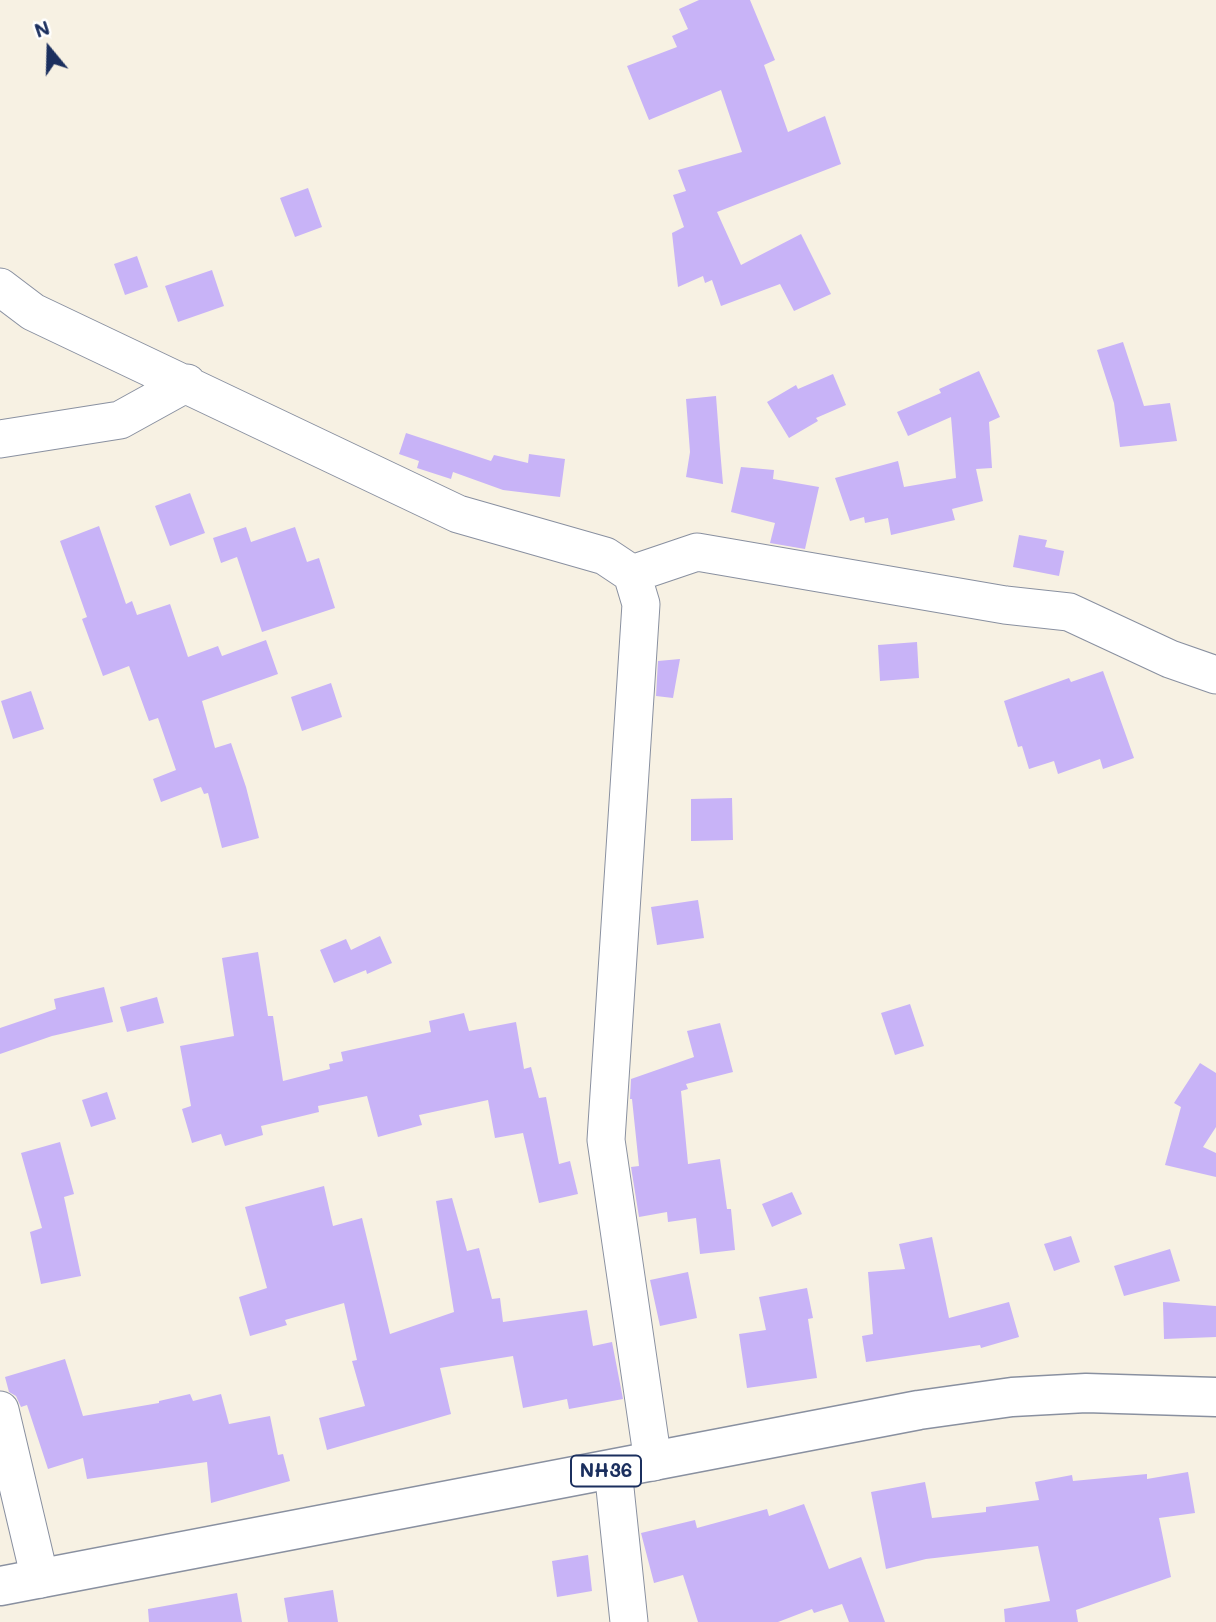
<!DOCTYPE html>
<html>
<head>
<meta charset="utf-8">
<style>
  body { margin:0 }
  #map { position:relative; width:1216px; height:1622px; overflow:hidden; background:#f7f1e3; font-family:Mali,sans-serif }
  canvas { display:block }
  .north { position:absolute; left:14px; top:14px; width:70px; height:70px; -webkit-text-stroke:5px #fff; paint-order:stroke; rotate:341deg; font-size:19px; font-weight:700; line-height:28px; text-align:center; color:#1b2f5e }
  .north::after { content:''; display:block; margin:auto; width:24px; height:32px; background:#1b2f5e; clip-path:polygon(50% 0,100% 100%,50% 72%,0 100%) }
</style>
</head>
<body>
<div id="map">
<canvas width="1216" height="1622"></canvas>
<div class="north">N</div>
</div>
<script>
const ctx = document.querySelector('canvas').getContext('2d');
ctx.lineJoin = 'round';
function fill(path, color) { ctx.fillStyle = color; ctx.fill(path, 'evenodd'); }
function strokePath(path, color, width, dash) { ctx.strokeStyle = color; ctx.lineWidth = width; ctx.lineCap = dash ? 'butt' : 'round'; ctx.setLineDash(dash || []); ctx.stroke(path); }
function drawText(font, color, halo, rows, align = 'center') {
  ctx.font = font + ' Mali,sans-serif'; ctx.lineWidth = 6; ctx.setLineDash([]); ctx.textBaseline = 'middle'; ctx.strokeStyle = halo; ctx.fillStyle = color; for (const [text, x, y, turn = 0] of rows) {
    ctx.save(); ctx.translate(x, y); ctx.rotate((+turn || 0) * Math.PI / 180); ctx.textAlign = isNaN(turn) ? turn : align; if (halo) ctx.strokeText(text, 0, 0); ctx.fillText(text, 0, 0); ctx.restore();
  }
}
const building = new Path2D(`
  M699,0H750L775,60L764,65L788,132L825,116L841,164L717,212L741,265L801,234L831,294L794,311L780,284L721,306L712,280L705,283L703,276L678,287L672,233L684,227L673,195L686,191L678,170L742,152L721,90L649,120L627,66L677,47L672,36L688,29L679,9Z
  M308,188L322,227L295,237L280,198Z
  M137,256L148,287L125,295L114,264Z
  M212,270L224,306L178,322L165,286Z
  M1123,342L1144,406L1170,403L1177,441L1120,447L1114,403L1097,350Z
  M979,371L1000,417L989,422L992,468L976,469L983,501L952,509L955,520L891,535L888,518L865,523L864,517L850,521L835,478L898,461L904,487L956,478L951,417L908,436L897,412L941,393L939,389Z
  M833,374L846,405L816,418L818,421L789,438L767,402L796,385L798,389Z
  M716,396L720,449L723,484L686,477L690,452L686,399Z
  M406,433L491,461L494,455L528,463L529,454L565,459L560,497L503,490L453,472L451,479L417,468L419,461L399,454Z
  M741,467L774,470L773,479L819,487L805,549L770,543L775,523L731,512Z
  M190,493L205,533L170,546L155,506Z
  M99,526L126,604L132,601L137,615L170,604L188,657L218,646L222,656L266,640L278,674L202,701L215,748L231,743L246,787L259,838L222,848L208,793L204,794L201,787L161,802L153,779L176,770L158,718L149,721L129,666L103,676L82,619L87,617L60,541Z
  M246,527L251,542L295,527L307,562L319,558L335,608L262,632L237,557L221,563L213,538Z
  M1019,535L1047,540L1045,547L1064,551L1059,576L1013,567Z
  M917,642L919,678L880,681L878,645Z
  M680,659L673,698L656,696L658,661Z
  M1103,671L1134,758L1103,769L1100,759L1058,774L1054,761L1029,769L1022,746L1018,747L1004,701L1069,678L1071,682Z
  M331,683L342,717L302,731L291,697Z
  M31,691L44,729L13,739L1,701Z
  M732,798L733,840L691,841V799Z
  M698,900L704,938L657,945L651,907Z
  M380,936L392,963L367,974L366,970L334,983L320,950L346,939L351,950Z
  M258,952L268,1016H273L283,1081L330,1069L329,1064L343,1061L341,1052L431,1032L429,1021L464,1013L469,1031L516,1022L524,1069L531,1067L539,1098L546,1097L559,1164L570,1161L578,1194L539,1203L523,1133L495,1138L488,1100L419,1115L422,1125L378,1137L367,1096L318,1106L319,1112L261,1126L263,1135L225,1146L221,1134L192,1143L182,1109L191,1106L180,1046L234,1036L222,958Z
  M104,987L113,1022L52,1036L0,1054V1028L56,1009L54,999Z
  M157,997L164,1023L127,1032L120,1007Z
  M910,1004L924,1046L895,1055L881,1013Z
  M720,1023L733,1072L686,1084L688,1089L681,1091L688,1164L720,1159L727,1209H731L735,1250L700,1254L696,1218L668,1222L667,1212L639,1217L631,1167L639,1166L632,1099H630L631,1079L694,1057L687,1031Z
  M1200,1063L1216,1073V1127L1203,1147L1216,1153V1177L1165,1165L1181,1107L1174,1103Z
  M107,1092L116,1119L91,1127L82,1100Z
  M60,1142L74,1194L64,1197L81,1276L41,1284L30,1232L42,1228L21,1153Z
  M324,1186L333,1226L362,1218L390,1334L454,1312L436,1201L452,1198L467,1251L479,1248L492,1299L500,1298L503,1322L587,1310L593,1346L612,1342L623,1399L569,1409L567,1399L523,1408L513,1356L440,1368L451,1414L327,1450L319,1418L365,1406L352,1361L357,1360L344,1303L285,1320L287,1325L250,1336L239,1297L267,1288L245,1207Z
  M792,1192L802,1214L772,1227L762,1204Z
  M1071,1236L1080,1262L1054,1271L1044,1244Z
  M932,1237L949,1318L1009,1302L1019,1337L981,1348L980,1345L866,1362L862,1336L873,1334L868,1272L905,1269L899,1244Z
  M1170,1249L1180,1281L1124,1296L1114,1266Z
  M688,1272L697,1318L660,1326L650,1280Z
  M807,1288L813,1318L808,1319L817,1378L747,1388L739,1334L766,1330L759,1297Z
  M1163,1302L1216,1306V1337L1164,1339Z
  M65,1359L83,1416L159,1403V1401L190,1394L193,1401L221,1394L229,1424L270,1416L278,1455L283,1454L290,1481L211,1503L207,1462L87,1479L83,1458L48,1469L27,1405L21,1407L16,1396L9,1392L5,1377Z
  M1188,1472L1195,1513L1159,1518L1171,1577L1076,1610L1078,1622H1005L1004,1609L1050,1601L1038,1546L926,1559L886,1569L871,1492L925,1482L932,1518L986,1512V1507L1039,1500L1035,1482L1072,1475L1073,1481L1147,1474V1479Z
  M804,1504L829,1569L861,1557L885,1622H849L842,1604L814,1613L812,1609L778,1622H698L683,1575L654,1583L641,1533L695,1520L697,1528L767,1509L769,1516Z
  M588,1555L592,1591L557,1597L552,1561Z
  M333,1590L338,1622H288L284,1598Z
  M237,1593L242,1622H149L148,1609Z`);
const street = new Path2D(`
  M0,287L33,312L458,514L605,556L632,574L641,604L606,1140L653,1462
  M0,439L120,420L187,383
  M632,574L697,552L1005,605L1069,612L1170,659L1216,675
  M0,1410L40,1579
  M613,1469L629,1622`);
const highway = new Path2D(`
  M0,1586L919,1410L1012,1397L1086,1393L1216,1397`);
const shields = [
  [606,1471,70]
];
const shieldNames = [
  ["NH36",606,1471]
];
fill(building, '#c8b3f7');
strokePath(street, '#8990a0', 39);
strokePath(highway, '#8990a0', 41);
strokePath(street, '#fff', 37);
strokePath(highway, '#fff', 38);
for (const [x, y, w] of shields) { const box = new Path2D(); box.roundRect(x - w / 2, y - 15.5, w, 31, 5); ctx.fillStyle = '#fff'; ctx.fill(box); strokePath(box, '#1b2f5e', 2); }
drawText('bold 19px', '#1b2f5e', null, shieldNames);
</script>
</body>
</html>
